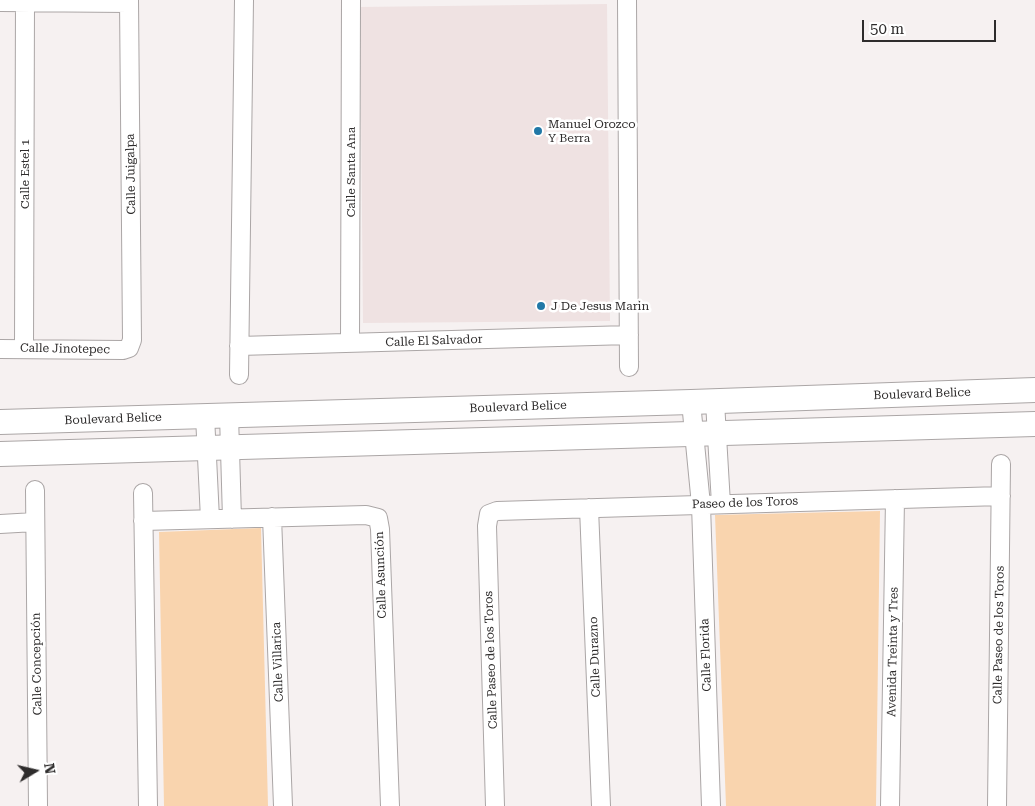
<!DOCTYPE html>
<html>
<head>
<meta charset="utf-8">
<style>
  body { margin:0 }
  #map { position:relative; width:1035px; height:806px; overflow:hidden; background:#f6f1f1; font-family:"Roboto Serif",serif }
  canvas { display:block }
  .north { position:absolute; left:10px; top:746px; width:50px; height:50px; -webkit-text-stroke:4px #fff; paint-order:stroke; rotate:81deg; font-size:14px; font-weight:700; line-height:20px; text-align:center; color:#2e2c2c }
  .north::after { content:''; display:block; margin:auto; width:18px; height:22px; background:#2e2c2c; clip-path:polygon(50% 0,100% 100%,50% 72%,0 100%) }
  .scale { position:absolute; left:862px; top:20px; width:134px; height:22px; box-sizing:border-box; border:2px solid #2e2c2c; border-top:0; padding-left:6px; font-size:15px; line-height:18px; white-space:nowrap; color:#2e2c2c; -webkit-text-stroke:4px #fff; paint-order:stroke }
</style>
</head>
<body>
<div id="map">
<canvas width="1035" height="806"></canvas>
<div class="north">N</div>
<div class="scale">50 m</div>
</div>
<script>
const ctx = document.querySelector('canvas').getContext('2d');
ctx.lineJoin = 'round';
function fill(path, color) { ctx.fillStyle = color; ctx.fill(path, 'evenodd'); }
function strokePath(path, color, width, dash) { ctx.strokeStyle = color; ctx.lineWidth = width; ctx.lineCap = dash ? 'butt' : 'round'; ctx.setLineDash(dash || []); ctx.stroke(path); }
function drawText(font, color, halo, rows, align = 'center') {
  ctx.font = font + ' "Roboto Serif",serif'; ctx.lineWidth = 5; ctx.setLineDash([]); ctx.textBaseline = 'middle'; ctx.strokeStyle = halo; ctx.fillStyle = color; for (const [text, x, y, turn = 0] of rows) {
    ctx.save(); ctx.translate(x, y); ctx.rotate((+turn || 0) * Math.PI / 180); ctx.textAlign = isNaN(turn) ? turn : align; if (halo) ctx.strokeText(text, 0, 0); ctx.fillText(text, 0, 0); ctx.restore();
  }
}
const built = new Path2D(`
  M607,4L610,321L363,323L360,7Z`);
const green = new Path2D(`
  M880,511L876,806H726L715,515Z
  M261,528L268,806H164L159,532Z`);
const street = new Path2D(`
  M627,0L629,367
  M0,2L129,3
  M350,343L351,0
  M239,346L629,335
  M24,348L25,0
  M0,349L123,350L129,348L132,340L129,0
  M239,375L244,0
  M691,402L701,505L711,806
  M715,402L721,504
  M229,415L232,519
  M205,416L210,519
  M35,490L38,806
  M143,493L148,806
  M589,508L601,806
  M272,517L283,806
  M143,521L366,515L378,518L380,529L390,806
  M0,524L35,522
  M495,806L487,526L489,514L497,511L1001,496
  M890,806L895,499
  M997,806L1001,464`);
const secondary = new Path2D(`
  M0,422L691,402L1035,390
  M0,454L1035,424`);
const markers = [
  [538,131,5,"#2178a7"],
  [541,306,5,"#2178a7"]
];
const poiNames = [
  ["Manuel Orozco",548,124],
  ["Y Berra",548,138],
  ["J De Jesus Marin",551,306]
];
const streetNames = [
  ["Calle Santa Ana",351,172,-90],
  ["Calle Estel 1",25,174,-90],
  ["Calle Juigalpa",131,174,-91],
  ["Calle El Salvador",434,341,-2],
  ["Calle Jinotepec",65,349,1],
  ["Boulevard Belice",922,394,-2],
  ["Boulevard Belice",518,407,-2],
  ["Boulevard Belice",113,419,-2],
  ["Paseo de los Toros",745,503,-2],
  ["Calle Asunción",381,575,-92],
  ["Calle Paseo de los Toros",999,635,-89],
  ["Avenida Treinta y Tres",893,652,-89],
  ["Calle Florida",706,655,-92],
  ["Calle Durazno",595,657,-92],
  ["Calle Paseo de los Toros",491,660,-92],
  ["Calle Villarica",278,662,-92],
  ["Calle Concepción",37,664,-91]
];
fill(built, '#efe2e2');
fill(green, '#f9d4ae');
strokePath(street, '#aba6a6', 20);
strokePath(secondary, '#aba6a6', 26);
strokePath(street, '#fff', 18);
strokePath(secondary, '#fff', 24);
for (const [x, y, r, color] of markers) { const dot = new Path2D(); dot.arc(x, y, r, 0, 2 * Math.PI); ctx.fillStyle = color; ctx.fill(dot); strokePath(dot, '#fff', 2); }
drawText('12px', '#2e2c2c', '#fff', poiNames, 'left');
drawText('12px', '#2e2c2c', '#fff', streetNames);
</script>
</body>
</html>
